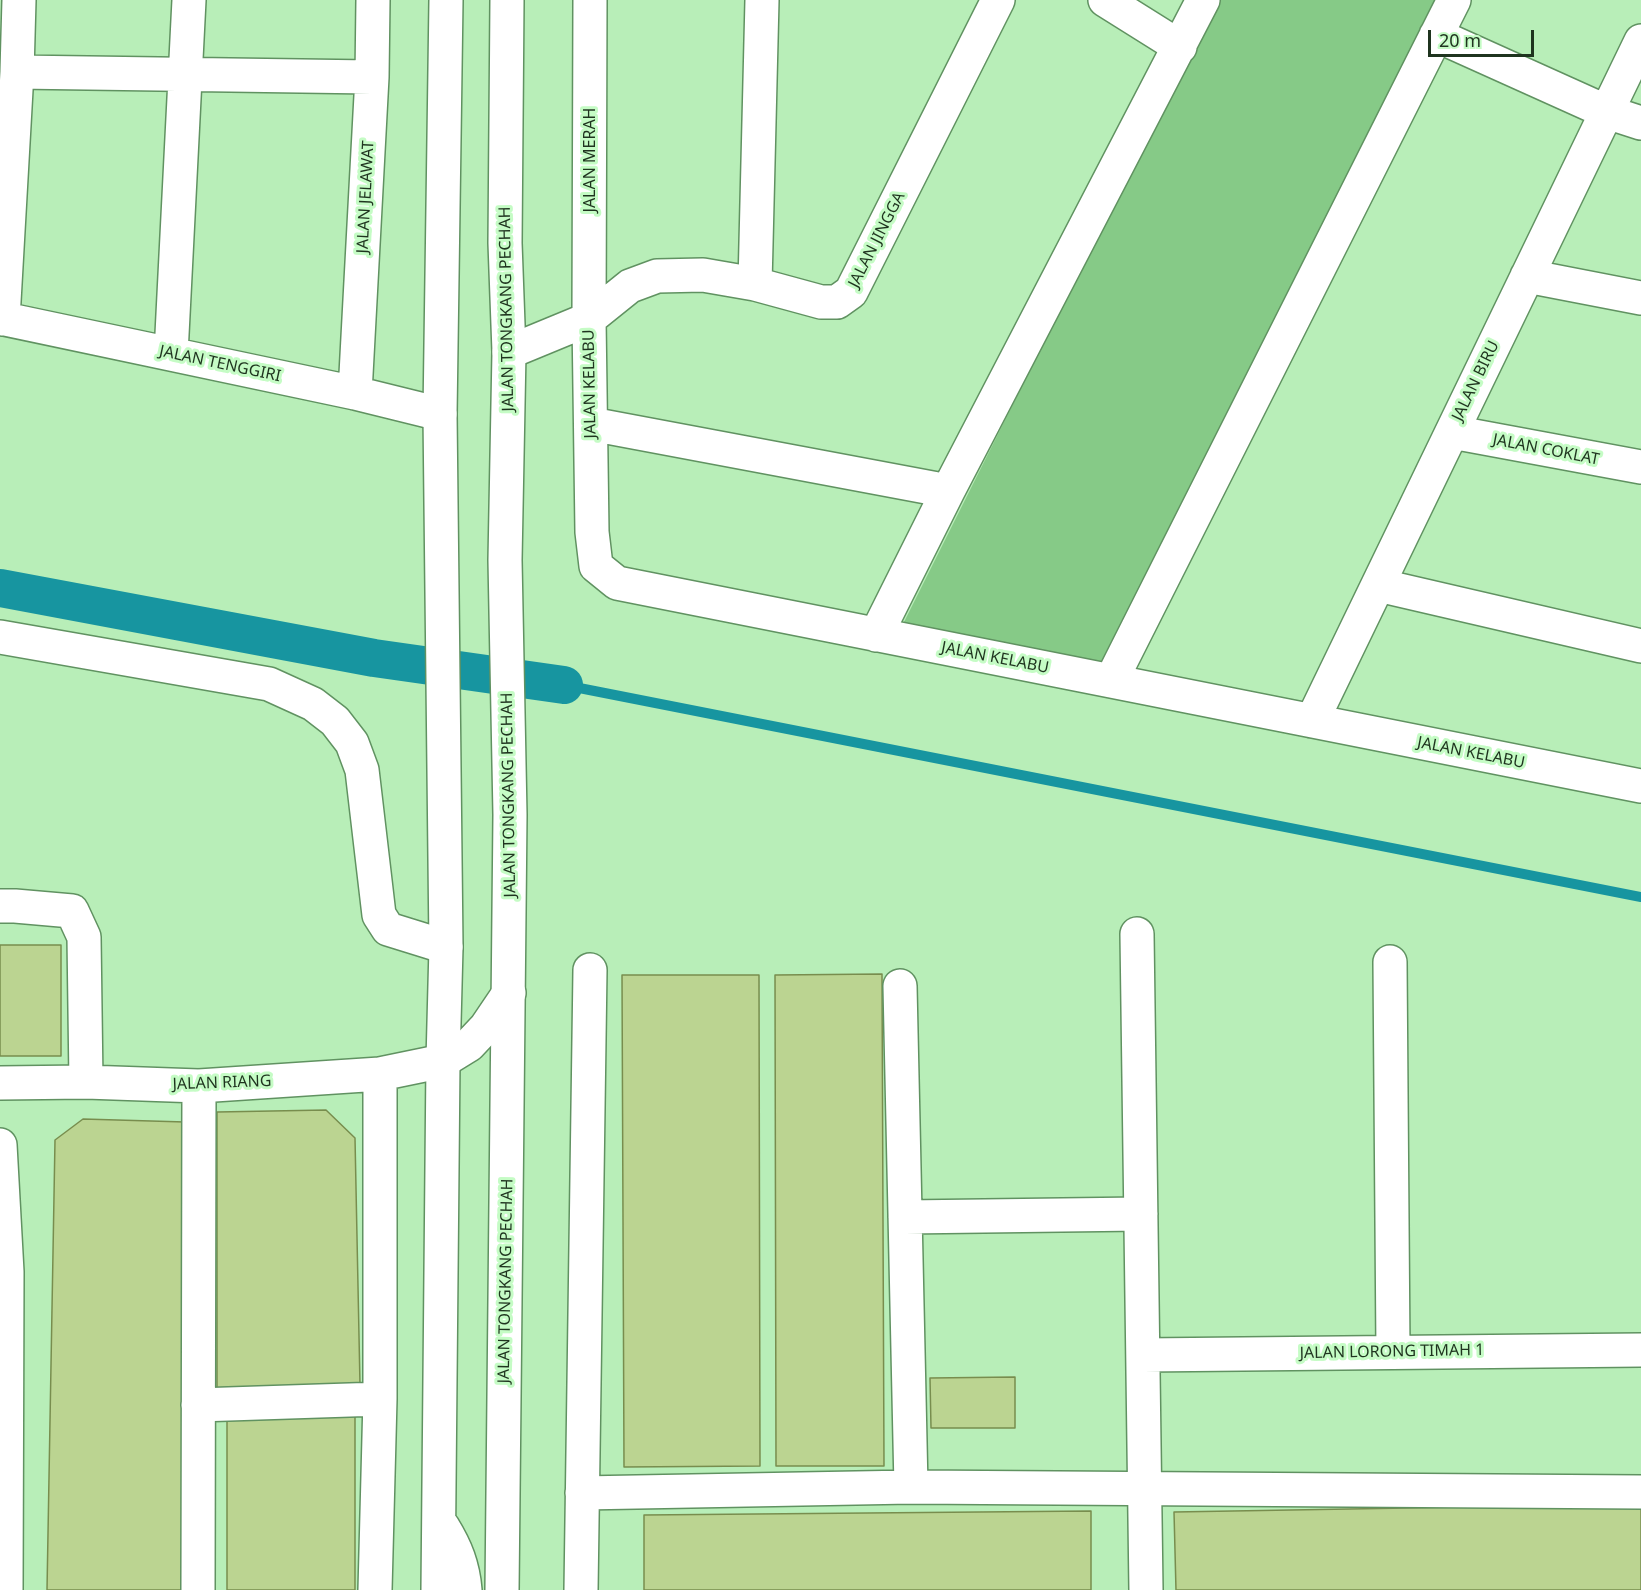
<!DOCTYPE html>
<html>
<head>
<meta charset="utf-8">
<style>
  body { margin:0 }
  #map { position:relative; width:1641px; height:1590px; overflow:hidden; background:#b8eeb8; font-family:"Noto Sans",sans-serif }
  canvas { display:block }
  .scale { position:absolute; left:1428px; top:30px; width:106px; height:27px; box-sizing:border-box; border:3px solid #1f341f; border-top:0; padding-left:8px; font-size:18px; line-height:21px; white-space:nowrap; color:#1f341f; -webkit-text-stroke:4px #c5fcc5; paint-order:stroke }
</style>
</head>
<body>
<div id="map">
<canvas width="1641" height="1590"></canvas>
<div class="scale">20 m</div>
</div>
<script>
const ctx = document.querySelector('canvas').getContext('2d');
ctx.lineJoin = 'round';
function fill(path, color) { ctx.fillStyle = color; ctx.fill(path, 'evenodd'); }
function strokePath(path, color, width, dash) { ctx.strokeStyle = color; ctx.lineWidth = width; ctx.lineCap = dash ? 'butt' : 'round'; ctx.setLineDash(dash || []); ctx.stroke(path); }
function drawText(font, color, halo, rows, align = 'center') {
  ctx.font = font + ' "Noto Sans",sans-serif'; ctx.lineWidth = 6; ctx.setLineDash([]); ctx.textBaseline = 'middle'; ctx.strokeStyle = halo; ctx.fillStyle = color; for (const [text, x, y, turn = 0] of rows) {
    ctx.save(); ctx.translate(x, y); ctx.rotate((+turn || 0) * Math.PI / 180); ctx.textAlign = isNaN(turn) ? turn : align; if (halo) ctx.strokeText(text, 0, 0); ctx.fillText(text, 0, 0); ctx.restore();
  }
}
const green = new Path2D(`
  M1215,0H1436L1102,676L897,636Z`);
const stream = new Path2D(`
  M564,685L1641,897`);
const canal = new Path2D(`
  M0,588L374,658L564,685`);
const building = new Path2D(`
  M0,945H61V1056H0Z
  M882,974L884,1466H776L775,975Z
  M622,975H759L760,1466L624,1467Z
  M326,1110L355,1138L360,1385L217,1391V1112Z
  M83,1119L185,1122L189,1590H47L55,1140Z
  M1015,1377V1428H931L930,1378Z
  M227,1413L355,1414V1590H227Z
  M1641,1504V1590H1176L1174,1512Z
  M1091,1511V1590H644V1515Z`);
const minor = new Path2D(`
  M590,0L589,319L592,532L596,566L617,583L1641,786
  M1105,0L1180,47
  M1436,35L1607,112L1641,123
  M17,72L372,77
  M1527,276L1641,298
  M755,284L762,0
  M0,318L355,393L440,414
  M3,319L17,72L19,0
  M509,352L589,319L630,286L657,276L703,275L755,284L821,302H837L851,292L998,0
  M171,354L189,0
  M355,393L372,77L373,0
  M591,424L948,491
  M1452,432L1641,467
  M1378,585L1641,646
  M876,635L948,491L1203,0
  M0,637L269,684L313,704L335,721L352,743L362,770L379,915L388,929L446,947
  M1111,681L1454,0
  M1312,721L1641,41
  M0,906H15L72,911L84,937L86,1082
  M1137,934L1146,1590
  M1390,962L1393,1352
  M900,986L911,1487
  M0,1083L86,1082L199,1086L380,1074L443,1061L469,1045L486,1027L509,993
  M0,1145L7,1272L6,1590
  M905,1217L1141,1214
  M1143,1355L1641,1350
  M198,1405L380,1399
  M582,1493L911,1487L1641,1492
  M198,1590L199,1086
  M375,1590L380,1399V1074
  M581,1590L590,970`);
const major = new Path2D(`
  M443,1527C456,1548 463,1566 465,1590
  M438,1590L443,1061L446,947L440,414L446,0
  M502,1590L510,815L505,560L509,352L505,243L507,0`);
const streetNames = [
  ["JALAN MERAH",590,160,-90],
  ["JALAN JELAWAT",366,197,-87],
  ["JALAN JINGGA",877,240,-63],
  ["JALAN TONGKANG PECHAH",507,309,-91],
  ["JALAN TENGGIRI",220,364,12],
  ["JALAN BIRU",1476,381,-64],
  ["JALAN KELABU",590,384,-91],
  ["JALAN COKLAT",1546,450,11],
  ["JALAN KELABU",995,658,11],
  ["JALAN KELABU",1471,753,11],
  ["JALAN TONGKANG PECHAH",509,795,-91],
  ["JALAN RIANG",222,1083,-2],
  ["JALAN TONGKANG PECHAH",506,1281,-89],
  ["JALAN LORONG TIMAH 1",1392,1352,-1]
];
fill(green, '#86ca87');
strokePath(stream, '#1795a0', 10);
strokePath(canal, '#1795a0', 38);
fill(building, '#bbd491');
strokePath(building, '#788d4e', 1.5);
strokePath(minor, '#609261', 36);
strokePath(major, '#609261', 36);
strokePath(minor, '#fff', 33);
strokePath(major, '#fff', 33);
drawText('16px', '#1f341f', '#c5fcc5', streetNames);
</script>
</body>
</html>
